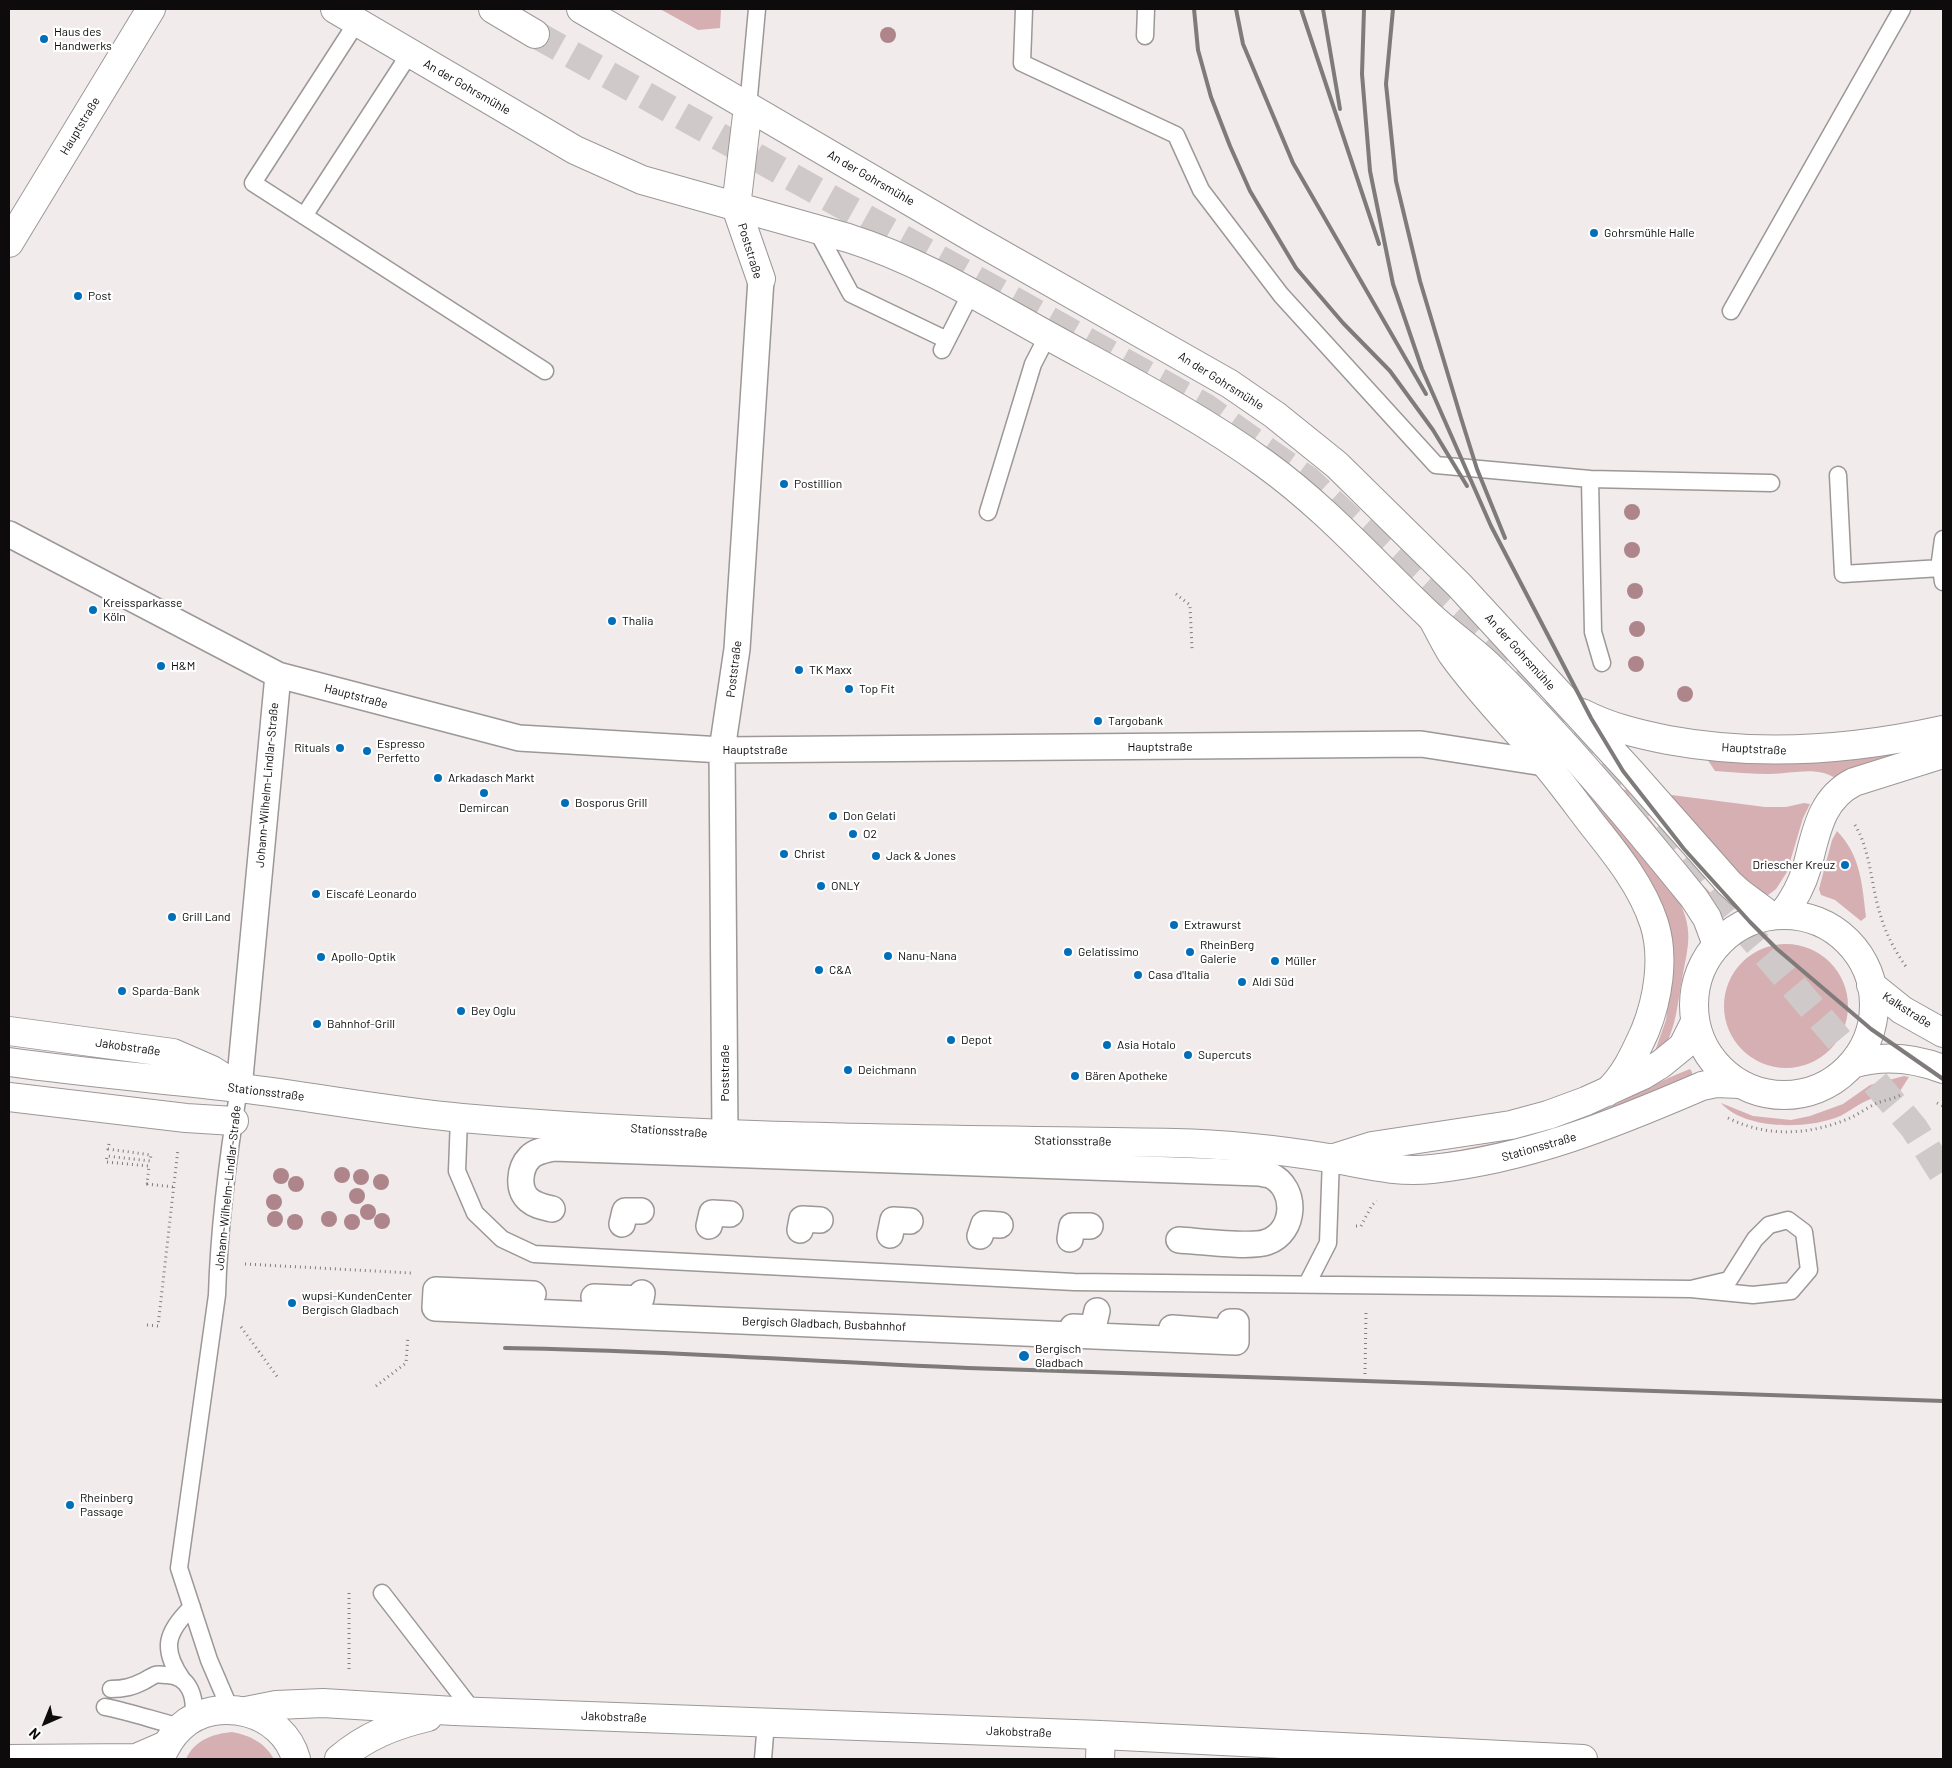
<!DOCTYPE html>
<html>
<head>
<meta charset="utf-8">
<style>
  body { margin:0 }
  #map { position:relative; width:1952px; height:1768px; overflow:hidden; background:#f1ebeb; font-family:Barlow,sans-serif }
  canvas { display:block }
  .frame { position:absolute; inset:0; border:10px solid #0d0b0b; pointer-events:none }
  .north { position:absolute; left:20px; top:1698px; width:50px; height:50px; -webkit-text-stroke:4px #fff; paint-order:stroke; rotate:224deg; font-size:14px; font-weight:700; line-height:20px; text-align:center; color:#0d0b0b }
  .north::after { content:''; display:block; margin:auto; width:18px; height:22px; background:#0d0b0b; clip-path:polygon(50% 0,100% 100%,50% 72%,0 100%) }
</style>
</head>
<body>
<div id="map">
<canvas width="1952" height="1768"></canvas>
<div class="frame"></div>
<div class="north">N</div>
</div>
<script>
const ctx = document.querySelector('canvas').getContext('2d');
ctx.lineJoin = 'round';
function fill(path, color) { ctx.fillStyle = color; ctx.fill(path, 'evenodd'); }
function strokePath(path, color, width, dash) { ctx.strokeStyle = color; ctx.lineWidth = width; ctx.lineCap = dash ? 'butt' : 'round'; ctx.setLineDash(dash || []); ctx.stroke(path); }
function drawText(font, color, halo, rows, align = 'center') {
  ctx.font = font + ' Barlow,sans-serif'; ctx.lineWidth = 4.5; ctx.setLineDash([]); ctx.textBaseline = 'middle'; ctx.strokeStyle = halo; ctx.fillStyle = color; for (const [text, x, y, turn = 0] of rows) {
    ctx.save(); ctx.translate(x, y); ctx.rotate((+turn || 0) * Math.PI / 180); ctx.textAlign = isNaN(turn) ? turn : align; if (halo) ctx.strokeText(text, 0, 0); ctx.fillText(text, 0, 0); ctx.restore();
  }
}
const green = new Path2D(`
  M660,9H721L720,28L698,30Z
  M1915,748L1838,780C1818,765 1793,774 1770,774C1752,774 1733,772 1715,771L1707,759C1748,761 1790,764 1831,761C1859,759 1887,753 1915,748Z
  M1570,787L1587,788L1674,891C1696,931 1688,944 1681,985C1677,1008 1676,1023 1666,1045L1655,1051L1666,1020L1673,965Z
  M1616,789L1627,790L1695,877L1728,911L1722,918L1686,880Z
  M1656,793L1765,807H1786L1804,803L1810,804L1803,818L1787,872L1776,889L1768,895L1756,894Z
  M1837,831C1861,856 1862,884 1866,917L1861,921L1835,900L1821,895L1819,889L1832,840Z
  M1724 1006a62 62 0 1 1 124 0a62 62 0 1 1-124 0Z
  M1690,1069L1692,1072V1077L1618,1113L1443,1161L1442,1153C1488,1145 1535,1135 1579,1120C1618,1106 1652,1083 1690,1069Z
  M1904,1076L1909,1077L1900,1091C1889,1095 1877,1096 1866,1101C1855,1106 1844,1116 1832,1119C1801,1129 1744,1129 1721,1103L1753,1116L1791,1120L1810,1116L1843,1104L1870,1085Z
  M232,1732C251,1736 264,1742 274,1759H186C195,1740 212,1734 232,1732Z`);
const secondaryTunnel = new Path2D(`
  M535,34L1205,407L1308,480L1543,700L1649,816L1914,1128L1943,1174`);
const path = new Path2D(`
  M1176,594L1190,605L1192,649
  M1855,825C1871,851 1871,887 1881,917C1886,934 1896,953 1907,968
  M1937,1103L1943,1106
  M1728,1118C1768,1138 1810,1135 1850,1118C1859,1114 1868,1107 1877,1103C1885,1100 1894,1099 1902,1094
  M109,1144L108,1149L151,1155L150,1161L107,1156L106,1162L149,1166L147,1184H144
  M147,1184L174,1187
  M1356,1226H1361L1372,1205L1377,1201
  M245,1264L411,1273
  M147,1325L158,1326L178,1149
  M241,1327L279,1379
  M1365,1374L1366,1312
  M376,1386L406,1363L408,1336
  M349,1593V1672`);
const service = new Path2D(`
  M1024,9L1022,63L1176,135L1201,190L1281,295L1436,465L1590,479L1593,632L1602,663
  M357,22L253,183L545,371
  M1145,36L1146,9
  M748,107L757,9
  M304,216L410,53
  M816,229L851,294L947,340
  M1731,311L1902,9
  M942,350L971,293
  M1838,475L1843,574L1941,568
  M1590,479L1771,483
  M988,512L1033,364L1048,335
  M1943,539L1940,561L1943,582
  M459,1118L457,1171L475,1213L502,1239L534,1254L1074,1282L1691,1289L1753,1295L1791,1291L1809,1270L1804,1232L1788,1220L1769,1225L1755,1239L1729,1280L1691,1289
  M1307,1284L1328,1243L1331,1158
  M382,1593L474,1712
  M182,1679C161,1649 166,1632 192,1607
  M111,1689C124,1689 132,1687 144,1681C148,1679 152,1676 155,1675C158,1674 163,1675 167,1675C191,1676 196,1699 193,1719
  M105,1707C131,1712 156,1721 181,1727
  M230,1709L209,1660L179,1568L217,1295C219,1226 228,1156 239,1088
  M763,1759L766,1722`);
const pedestrian = new Path2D(`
  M9,534L278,675L519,738L722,750L1421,744L1544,763
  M239,1088L278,675
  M725,1135L722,750L737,649L761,279
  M552,1209C544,1207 536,1206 529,1200C517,1190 519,1168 530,1157C536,1151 545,1150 553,1148L1259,1173C1262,1174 1267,1174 1270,1175C1298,1188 1296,1232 1267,1242C1252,1248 1197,1241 1179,1240
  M622,1224L625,1211H641
  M709,1226L712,1213L730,1214
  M800,1230L802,1219L820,1220
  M890,1235L893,1220L910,1221
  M980,1236L984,1224L1000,1225
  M1070,1239L1072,1226H1090
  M533,1294L436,1290L435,1308L1236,1342V1322H1230L1228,1332L1172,1328
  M594,1297L641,1299L642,1293
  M1073,1327L1093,1328L1097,1311`);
const minor = new Path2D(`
  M736,207L761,279
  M9,243L151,9
  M1432,618C1439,630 1445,643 1452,654C1479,692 1513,726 1543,761C1560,781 1576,803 1592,824C1616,854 1642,886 1654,923C1665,957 1658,999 1645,1031C1635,1053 1625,1076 1607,1092
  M9,1031L173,1053L212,1070L232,1083
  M9,1062C86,1073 163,1079 240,1088C314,1097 387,1111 462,1118C699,1139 937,1139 1175,1143C1227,1144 1279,1150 1329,1158C1365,1164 1395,1173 1432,1169C1527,1159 1614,1124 1702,1086L1716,1083L1740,1084
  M9,1097L186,1118L234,1121
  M1334,1158L1372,1146L1511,1125L1548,1115L1586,1101L1643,1075L1661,1064L1683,1046L1695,1022
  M246,1711L276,1705L323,1703L454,1711L1101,1735L1583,1759
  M9,1759L136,1758L166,1745
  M339,1759C366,1736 394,1725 428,1717
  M1100,1759L1101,1735`);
const tertiary = new Path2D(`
  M160,1759C165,1747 171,1736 181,1727C217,1694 283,1711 296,1759`);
const secondary = new Path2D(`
  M335,9L575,150L642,180L848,238C921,261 987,302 1054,339C1125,378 1199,416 1265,464C1326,508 1375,564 1429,615C1449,634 1472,649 1492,669C1564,740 1630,819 1694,898L1707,918L1717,945
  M493,9L535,34
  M581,9L971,237L1230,384L1275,415L1337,465L1459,585L1630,771L1729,883L1740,893L1771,916
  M736,207L748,107
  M1582,713C1609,727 1638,734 1668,740C1760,757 1853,750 1943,730
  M1782,915C1793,901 1802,885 1807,867C1816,834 1820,799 1854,782L1943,754
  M1694 1005a90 90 0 1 1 180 0a90 90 0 1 1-180 0Z
  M1871,985L1902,1010L1943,1033
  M1852,1064C1882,1055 1914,1058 1943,1069`);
const rail = new Path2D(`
  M1194,9L1198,50L1211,97L1230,146L1250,191L1296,268L1343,323L1390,371L1433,430L1467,486
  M1236,9L1243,44L1293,163L1426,394
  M1301,9L1379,244
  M1323,9L1340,109
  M1364,9L1362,74L1370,171L1393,284L1422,369L1491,526L1591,718L1623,771L1684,849L1750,922L1777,949L1871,1029L1943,1079
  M1393,9L1386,84L1396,181L1420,281L1461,418L1477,469L1505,538
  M505,1348C660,1350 814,1362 968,1368C1293,1379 1618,1388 1943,1401`);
const trees = [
  [888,35],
  [1632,512],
  [1632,550],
  [1635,591],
  [1637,629],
  [1636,664],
  [1685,694],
  [342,1175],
  [281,1176],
  [361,1177],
  [381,1182],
  [296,1184],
  [357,1196],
  [274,1202],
  [368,1212],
  [275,1219],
  [329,1219],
  [382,1221],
  [295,1222],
  [352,1222]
];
const markers = [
  [44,39,5,"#006eb9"],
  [1594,233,5,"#006eb9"],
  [78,296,5,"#006eb9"],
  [784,484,5,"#006eb9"],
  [93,610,5,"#006eb9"],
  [612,621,5,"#006eb9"],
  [161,666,5,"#006eb9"],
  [799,670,5,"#006eb9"],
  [849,689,5,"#006eb9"],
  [1098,721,5,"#006eb9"],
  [340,748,5,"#006eb9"],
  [367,751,5,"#006eb9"],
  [438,778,5,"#006eb9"],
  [484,793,5,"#006eb9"],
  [565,803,5,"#006eb9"],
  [833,816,5,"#006eb9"],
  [853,834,5,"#006eb9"],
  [784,854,5,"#006eb9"],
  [876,856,5,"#006eb9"],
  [1845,865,5,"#006eb9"],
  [821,886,5,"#006eb9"],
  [316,894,5,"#006eb9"],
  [172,917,5,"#006eb9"],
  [1174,925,5,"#006eb9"],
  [1068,952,5,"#006eb9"],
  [1190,952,5,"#006eb9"],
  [888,956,5,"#006eb9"],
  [321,957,5,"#006eb9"],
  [1275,961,5,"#006eb9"],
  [819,970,5,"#006eb9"],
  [1138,975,5,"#006eb9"],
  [1242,982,5,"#006eb9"],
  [122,991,5,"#006eb9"],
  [461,1011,5,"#006eb9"],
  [317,1024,5,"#006eb9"],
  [951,1040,5,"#006eb9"],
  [1107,1045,5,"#006eb9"],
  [1188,1055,5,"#006eb9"],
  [848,1070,5,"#006eb9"],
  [1075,1076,5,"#006eb9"],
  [292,1303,5,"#006eb9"],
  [1024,1356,6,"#006eb9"],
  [70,1505,5,"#006eb9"]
];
const poiNames = [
  ["Haus des",54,32],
  ["Handwerks",54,46],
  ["Gohrsmühle Halle",1604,233],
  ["Post",88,296],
  ["Postillion",794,484],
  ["Kreissparkasse",103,603],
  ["Köln",103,617],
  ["Thalia",622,621],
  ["H&M",171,666],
  ["TK Maxx",809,670],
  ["Top Fit",859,689],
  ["Targobank",1108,721],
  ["Espresso",377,744],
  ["Perfetto",377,758],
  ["Rituals",330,748,"right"],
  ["Arkadasch Markt",448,778],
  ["Bosporus Grill",575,803],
  ["Demircan",484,808,"center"],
  ["Don Gelati",843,816],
  ["O2",863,834],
  ["Christ",794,854],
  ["Jack & Jones",886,856],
  ["Driescher Kreuz",1835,865,"right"],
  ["ONLY",831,886],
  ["Eiscafé Leonardo",326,894],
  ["Grill Land",182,917],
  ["Extrawurst",1184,925],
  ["RheinBerg",1200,945],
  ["Galerie",1200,959],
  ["Gelatissimo",1078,952],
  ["Nanu-Nana",898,956],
  ["Apollo-Optik",331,957],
  ["Müller",1285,961],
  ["C&A",829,970],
  ["Casa d'Italia",1148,975],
  ["Aldi Süd",1252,982],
  ["Sparda-Bank",132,991],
  ["Bey Oglu",471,1011],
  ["Bahnhof-Grill",327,1024],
  ["Depot",961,1040],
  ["Asia Hotalo",1117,1045],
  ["Supercuts",1198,1055],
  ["Deichmann",858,1070],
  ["Bären Apotheke",1085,1076],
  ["wupsi-KundenCenter",302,1296],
  ["Bergisch Gladbach",302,1310],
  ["Bergisch",1035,1349],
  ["Gladbach",1035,1363],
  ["Rheinberg",80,1498],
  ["Passage",80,1512]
];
const streetNames = [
  ["An der Gohrsmühle",467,87,30],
  ["Hauptstraße",80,126,-59],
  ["An der Gohrsmühle",871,178,30],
  ["Poststraße",750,251,73],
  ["An der Gohrsmühle",1221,381,32],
  ["An der Gohrsmühle",1520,652,48],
  ["Poststraße",734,669,-83],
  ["Hauptstraße",356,696,15],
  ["Hauptstraße",1160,747],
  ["Hauptstraße",1754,749,3],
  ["Hauptstraße",755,750],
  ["Johann-Wilhelm-Lindlar-Straße",267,785,-85],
  ["Kalkstraße",1907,1010,33],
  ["Jakobstraße",128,1047,8],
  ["Poststraße",725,1073,-90],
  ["Stationsstraße",266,1092,7],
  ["Stationsstraße",669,1131,4],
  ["Stationsstraße",1073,1141,1],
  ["Stationsstraße",1539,1147,-16],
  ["Johann-Wilhelm-Lindlar-Straße",228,1188,-84],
  ["Bergisch Gladbach, Busbahnhof",824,1324,2],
  ["Jakobstraße",614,1717,2],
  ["Jakobstraße",1019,1732,2]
];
fill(green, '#d6afb2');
strokePath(secondaryTunnel, '#cfc9c9', 28, [28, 14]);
strokePath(service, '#9d9797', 19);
strokePath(pedestrian, '#9d9797', 28);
strokePath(minor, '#9d9797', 30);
strokePath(tertiary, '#9d9797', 30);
strokePath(secondary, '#9d9797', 30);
strokePath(path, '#817d7d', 3, [1, 4]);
strokePath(service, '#fff', 16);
strokePath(pedestrian, '#fff', 25);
strokePath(minor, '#fff', 28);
strokePath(tertiary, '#fff', 28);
strokePath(secondary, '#fff', 28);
strokePath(rail, '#7f7b7b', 4);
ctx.fillStyle = '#ad858b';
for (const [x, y] of trees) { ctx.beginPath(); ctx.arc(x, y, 8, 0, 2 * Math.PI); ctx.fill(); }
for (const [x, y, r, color] of markers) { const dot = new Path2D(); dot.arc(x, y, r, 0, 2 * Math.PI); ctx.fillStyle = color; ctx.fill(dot); strokePath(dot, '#fff', 2); }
drawText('12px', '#0d0b0b', '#fff', poiNames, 'left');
drawText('12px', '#0d0b0b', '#fff', streetNames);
</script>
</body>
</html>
